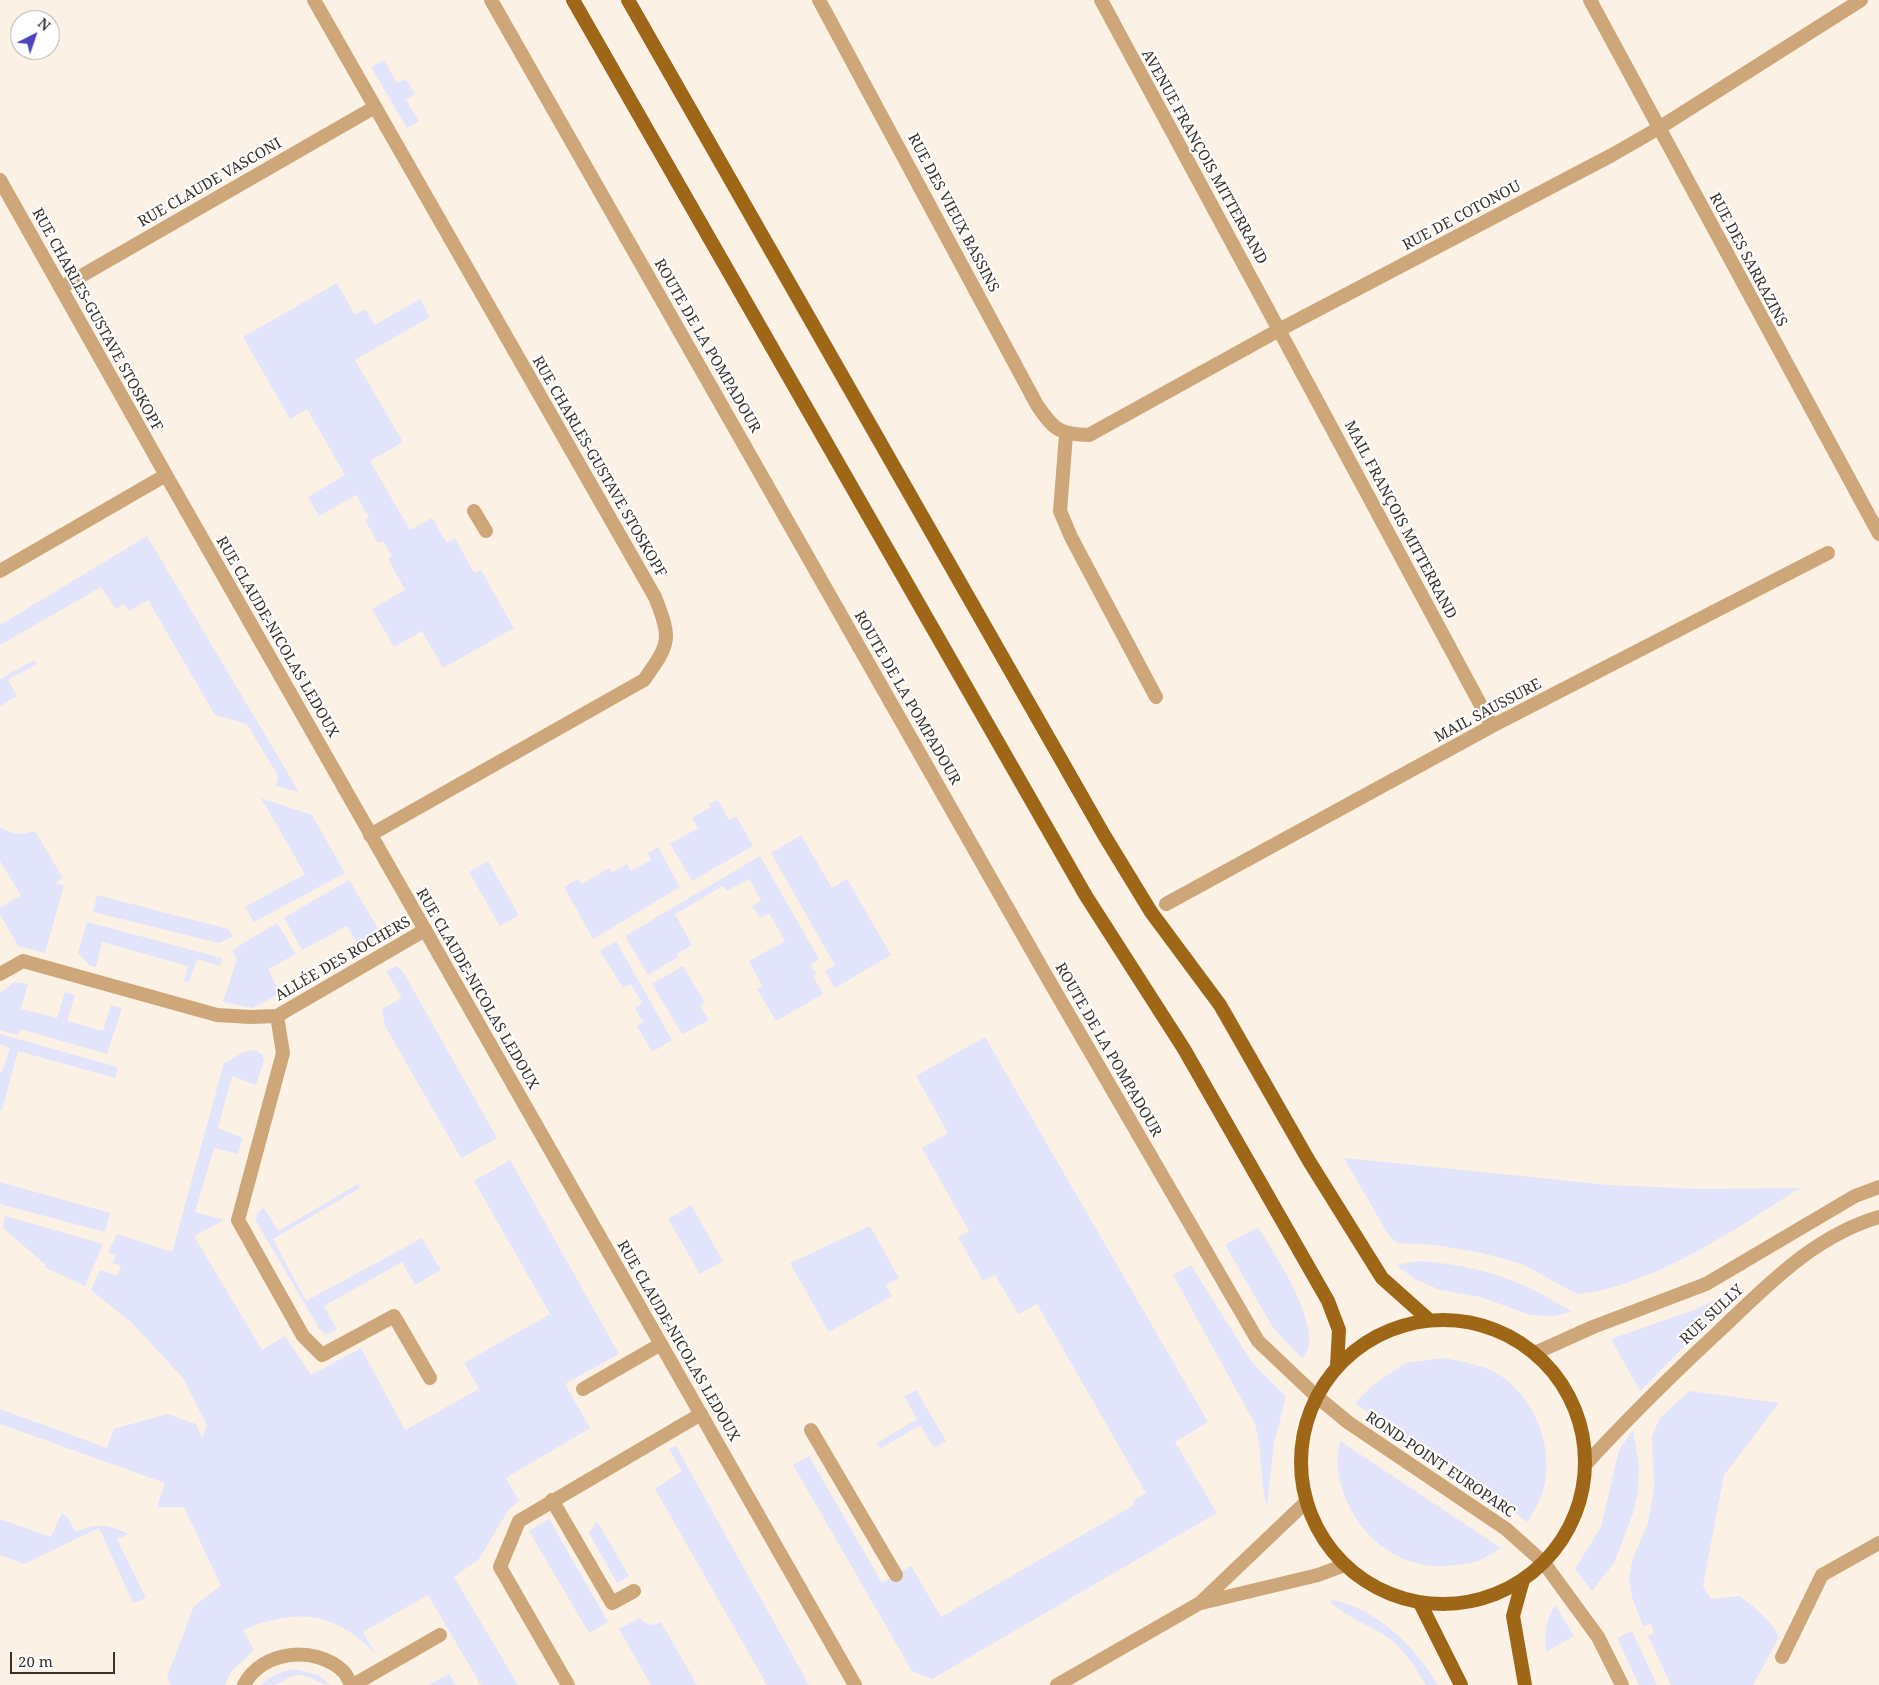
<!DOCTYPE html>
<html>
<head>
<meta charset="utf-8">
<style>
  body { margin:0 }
  #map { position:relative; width:1879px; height:1685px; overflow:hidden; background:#fcf1e5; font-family:"Noto Serif",serif }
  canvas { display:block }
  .north { position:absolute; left:10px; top:10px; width:50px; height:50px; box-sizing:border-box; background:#fff; border:1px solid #b0adaa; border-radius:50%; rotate:41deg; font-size:14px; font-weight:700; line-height:20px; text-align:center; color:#39322a }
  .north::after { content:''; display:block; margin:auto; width:18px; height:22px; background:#4d44bb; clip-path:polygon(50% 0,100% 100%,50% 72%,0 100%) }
  .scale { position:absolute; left:10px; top:1652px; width:105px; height:22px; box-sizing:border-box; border:2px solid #39322a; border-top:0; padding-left:6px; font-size:15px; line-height:18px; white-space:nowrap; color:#39322a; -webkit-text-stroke:4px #fff; paint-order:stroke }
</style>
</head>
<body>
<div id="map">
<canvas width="1879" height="1685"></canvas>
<div class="north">N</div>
<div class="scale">20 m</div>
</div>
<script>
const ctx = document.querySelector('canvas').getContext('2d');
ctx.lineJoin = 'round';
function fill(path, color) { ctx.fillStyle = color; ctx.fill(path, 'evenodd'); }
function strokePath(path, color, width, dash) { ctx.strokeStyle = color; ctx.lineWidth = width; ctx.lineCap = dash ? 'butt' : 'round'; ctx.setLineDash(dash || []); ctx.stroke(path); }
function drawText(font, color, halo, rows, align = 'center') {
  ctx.font = font + ' "Noto Serif",serif'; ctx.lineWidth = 4.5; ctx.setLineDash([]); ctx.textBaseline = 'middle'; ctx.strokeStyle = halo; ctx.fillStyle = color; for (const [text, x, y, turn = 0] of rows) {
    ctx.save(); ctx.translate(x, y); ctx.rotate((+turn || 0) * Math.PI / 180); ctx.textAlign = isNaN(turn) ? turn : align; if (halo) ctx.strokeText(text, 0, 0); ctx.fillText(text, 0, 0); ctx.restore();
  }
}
const green = new Path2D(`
  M384,60L397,83L406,79L415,94L406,100L419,121L407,128L371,67Z
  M337,283L355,315L365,309L375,325L420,299L430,317L355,360L403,442L370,461L410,530L432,518L447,543L455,538L474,573L481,570L514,628L443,668L422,631L394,647L372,609L405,590L388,559L392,556L383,541L378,543L365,520L369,518L356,495L319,516L308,497L345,475L307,409L290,419L243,337Z
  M147,536L299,792L276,786L278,776L247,724L215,715L148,600L129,611L124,604L116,609L101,587L0,645V625Z
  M34,660L37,664L8,680L17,696L0,706V679Z
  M261,798L312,815L345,873L254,922L245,907L305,874Z
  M718,800L729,820L736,816L753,846L692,881L670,844L698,828L692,818L711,807L709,804Z
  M0,827C13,835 21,835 35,831L63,878L55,883L64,885L45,953L18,946L0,914V908L21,895L0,861Z
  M801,835L832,888L847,879L891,955L835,988L825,971L835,965L771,853Z
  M658,847L680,887L593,939L564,887L578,879L582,884L609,868L612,872L627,864L631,871L651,860L648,853Z
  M760,856L819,959L811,965L816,974L813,976L823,994L776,1021L757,989L762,986L749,961L785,941L769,913L760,918L752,906L761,900L749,879L727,891L723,886L675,914L692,945L677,954L678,957L648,975L625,936Z
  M488,861L519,915L500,926L469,872Z
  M349,880L382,935L360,948L347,926L302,950L284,918Z
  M97,895L228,929L233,936L219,943L93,912Z
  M87,922L222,958L220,966L197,959L189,982L184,981L188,966L102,942L96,967L89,965L78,953Z
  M277,923L296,954L268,969L280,994L252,1008L223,1002L237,959L232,950Z
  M616,941L672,1040L652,1052L637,1026L643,1022L635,1008L642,1003L631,984L623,988L600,951Z
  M396,966L402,970L497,1138L461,1158L385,1026L382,1009L402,998L386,971Z
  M683,966L705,1003L700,1006L709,1020L682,1034L652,984Z
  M14,982L28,984L21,1009L57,1018L65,992L75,995L67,1021L103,1031L111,1005L122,1008L107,1054L21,1029L18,1035L0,1030V993Z
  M0,1034L118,1067L115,1078L18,1051L2,1110L0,1109V1072H2L10,1048L0,1044Z
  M985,1037L1208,1422L1175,1442L1217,1513L932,1679L912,1671L793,1465L809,1456L882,1583L911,1566L941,1617L1134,1505L1133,1501L1146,1493L1037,1304L1018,1314L995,1275L983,1281L958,1237L969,1231L922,1148L948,1133L916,1076Z
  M254,1050L262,1054L264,1060L256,1085L232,1076L218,1128L243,1138L238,1154L214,1148L195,1212L224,1220L194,1236L262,1350L285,1336L311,1375L361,1348L405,1430L479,1389L464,1363L550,1314L474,1181L510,1160L619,1354L565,1384L590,1428L506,1478L519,1501L509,1509L479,1559L454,1577L518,1685H481L428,1595L363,1632L375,1654C335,1611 296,1608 243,1630L254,1650L231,1672L225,1685H171L167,1677L194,1606L221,1586L184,1507H157L165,1483L0,1424V1409L107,1448L114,1429L167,1414L196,1424L202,1439L207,1425L183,1378L132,1323L91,1290L100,1270L117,1276L121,1266L112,1263L116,1256L108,1252L117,1234L172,1252L224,1063L244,1052Z
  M1344,1158L1609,1185L1698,1189L1800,1188C1739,1227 1650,1288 1577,1294L1522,1264L1482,1253L1436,1245L1397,1243L1388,1234Z
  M0,1182L110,1213L105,1232L0,1204Z
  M358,1184L360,1188L273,1239L306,1301L422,1238L441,1270L415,1285L402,1262L324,1306L337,1329L326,1335L319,1328L256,1221L257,1213L264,1208L278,1231Z
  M691,1205L723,1261L700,1274L668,1219Z
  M5,1216L103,1244L85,1286L44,1267L46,1265L3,1228Z
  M870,1226L899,1278L886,1285L892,1296L829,1332L790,1263Z
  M1258,1227C1272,1250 1329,1334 1302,1358L1274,1329L1225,1245Z
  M1419,1261C1481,1266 1520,1279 1572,1312L1554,1316L1530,1315L1481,1297L1440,1290L1415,1279L1396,1265Z
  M1191,1265L1251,1361L1286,1397L1274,1443L1267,1507C1259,1480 1263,1451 1255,1424L1173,1275Z
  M1743,1287L1640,1391L1611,1339L1694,1310Z
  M1443,1358C1464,1362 1487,1365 1504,1378C1537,1403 1553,1448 1544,1487C1541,1499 1534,1511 1528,1522L1355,1403L1374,1384L1406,1363Z
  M916,1390L946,1441L934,1448L920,1425L880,1449L877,1443L917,1419L904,1396Z
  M1689,1391L1779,1403L1724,1475L1703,1586L1711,1599L1740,1596C1756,1609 1770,1619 1779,1637L1753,1685H1671L1648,1636L1654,1633L1651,1624L1643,1626L1632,1597L1629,1577L1633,1558L1648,1523L1654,1487L1652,1436L1660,1418Z
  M1633,1430L1639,1466L1638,1491L1633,1513L1614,1563L1592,1591L1575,1569L1601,1527L1619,1450Z
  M1340,1441L1501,1548C1493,1552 1486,1558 1478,1561C1471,1564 1462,1564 1455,1565C1395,1574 1347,1528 1338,1471C1336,1462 1339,1450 1340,1441Z
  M676,1446L809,1685H767L655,1489L682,1471L669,1449Z
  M62,1513L68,1518L75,1532C99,1523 105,1524 129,1534L117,1539L146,1598L133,1603L99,1528L24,1564L0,1555V1519L51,1537Z
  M549,1519L608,1622L589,1633L529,1531Z
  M597,1521L629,1576L617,1583L589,1533Z
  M1334,1600C1381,1612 1413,1645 1438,1685H1426C1415,1667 1404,1649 1386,1636C1367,1624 1346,1617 1329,1601Z
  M1555,1605L1574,1636L1546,1652C1544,1634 1546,1621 1555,1605Z
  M640,1618C647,1626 651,1626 661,1622L697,1685H651L619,1629Z
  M1632,1631L1657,1685H1639L1617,1638Z
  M295,1669L319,1675L330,1685C320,1685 311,1676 300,1675C288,1675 283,1683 273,1685C269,1685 265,1685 261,1685C270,1676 281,1671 295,1669Z
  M449,1674L456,1685H428Z`);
const service = new Path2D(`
  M491,0L1044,972L1258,1341L1316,1396L1349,1423L1506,1529L1544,1563L1598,1637L1622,1685
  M1066,435L1060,511L1071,537L1156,697
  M474,511L486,531
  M0,974L23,961L217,1015L250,1017L277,1016L425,930
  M277,1016L283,1053L238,1220L303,1336L322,1355L394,1316L430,1378
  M583,1389L661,1344
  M811,1430L896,1575
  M552,1500L612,1603L634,1591
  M1782,1657L1822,1575L1879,1543
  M244,1685C262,1650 315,1645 343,1671C347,1675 349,1681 351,1685
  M353,1685L440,1635
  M568,1685L500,1567L519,1521L701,1414`);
const pedestrian = new Path2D(`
  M1279,330L1492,726
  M1166,904L1492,726L1828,553`);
const minor = new Path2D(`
  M314,0L655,597C672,640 670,643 644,680L370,835
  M819,0L1037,405C1054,430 1059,434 1089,435L1279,330L1612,155L1659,128L1861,0
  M1101,0L1279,330
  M1590,0L1879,534
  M0,180L166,475
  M62,287L375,107
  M0,571L166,475L855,1685
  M1201,1603L1318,1575L1345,1565
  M1057,1685L1200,1603L1306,1502`);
const tertiary = new Path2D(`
  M1535,1353L1593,1327L1706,1284L1855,1196L1879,1187
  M1586,1464C1628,1418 1672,1375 1717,1333C1767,1286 1812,1237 1879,1217`);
const primary = new Path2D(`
  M573,0L1086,896L1184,1049L1328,1301L1339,1330L1337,1366
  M628,0L1104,835L1151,912L1220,1005L1309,1161L1382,1278L1428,1319
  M1301 1462a142 142 0 1 1 284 0a142 142 0 1 1-284 0Z
  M1523,1580L1513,1616L1525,1685
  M1420,1603L1461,1685`);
const streetNames = [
  ["AVENUE FRANÇOIS MITTERRAND",1204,157,61],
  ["RUE CLAUDE VASCONI",210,183,-30],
  ["RUE DES VIEUX BASSINS",953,213,62],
  ["RUE DE COTONOU",1462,216,-28],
  ["RUE DES SARRAZINS",1748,260,62],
  ["RUE CHARLES-GUSTAVE STOSKOPF",97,320,61],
  ["ROUTE DE LA POMPADOUR",707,346,60],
  ["RUE CHARLES-GUSTAVE STOSKOPF",599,467,60],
  ["MAIL FRANÇOIS MITTERRAND",1400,520,62],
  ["RUE CLAUDE-NICOLAS LEDOUX",277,637,60],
  ["ROUTE DE LA POMPADOUR",907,698,60],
  ["MAIL SAUSSURE",1488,711,-28],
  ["ALLÉE DES ROCHERS",343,959,-30],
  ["RUE CLAUDE-NICOLAS LEDOUX",477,989,60],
  ["ROUTE DE LA POMPADOUR",1108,1050,60],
  ["RUE SULLY",1712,1315,-43],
  ["RUE CLAUDE-NICOLAS LEDOUX",678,1341,60],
  ["ROND-POINT EUROPARC",1440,1465,34]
];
fill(green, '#e1e4fa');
strokePath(service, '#cda67a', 14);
strokePath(pedestrian, '#cda67a', 14);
strokePath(minor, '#cda67a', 14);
strokePath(tertiary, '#cda67a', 14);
strokePath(primary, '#9e6717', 14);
drawText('15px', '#39322a', '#fff', streetNames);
</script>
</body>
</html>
